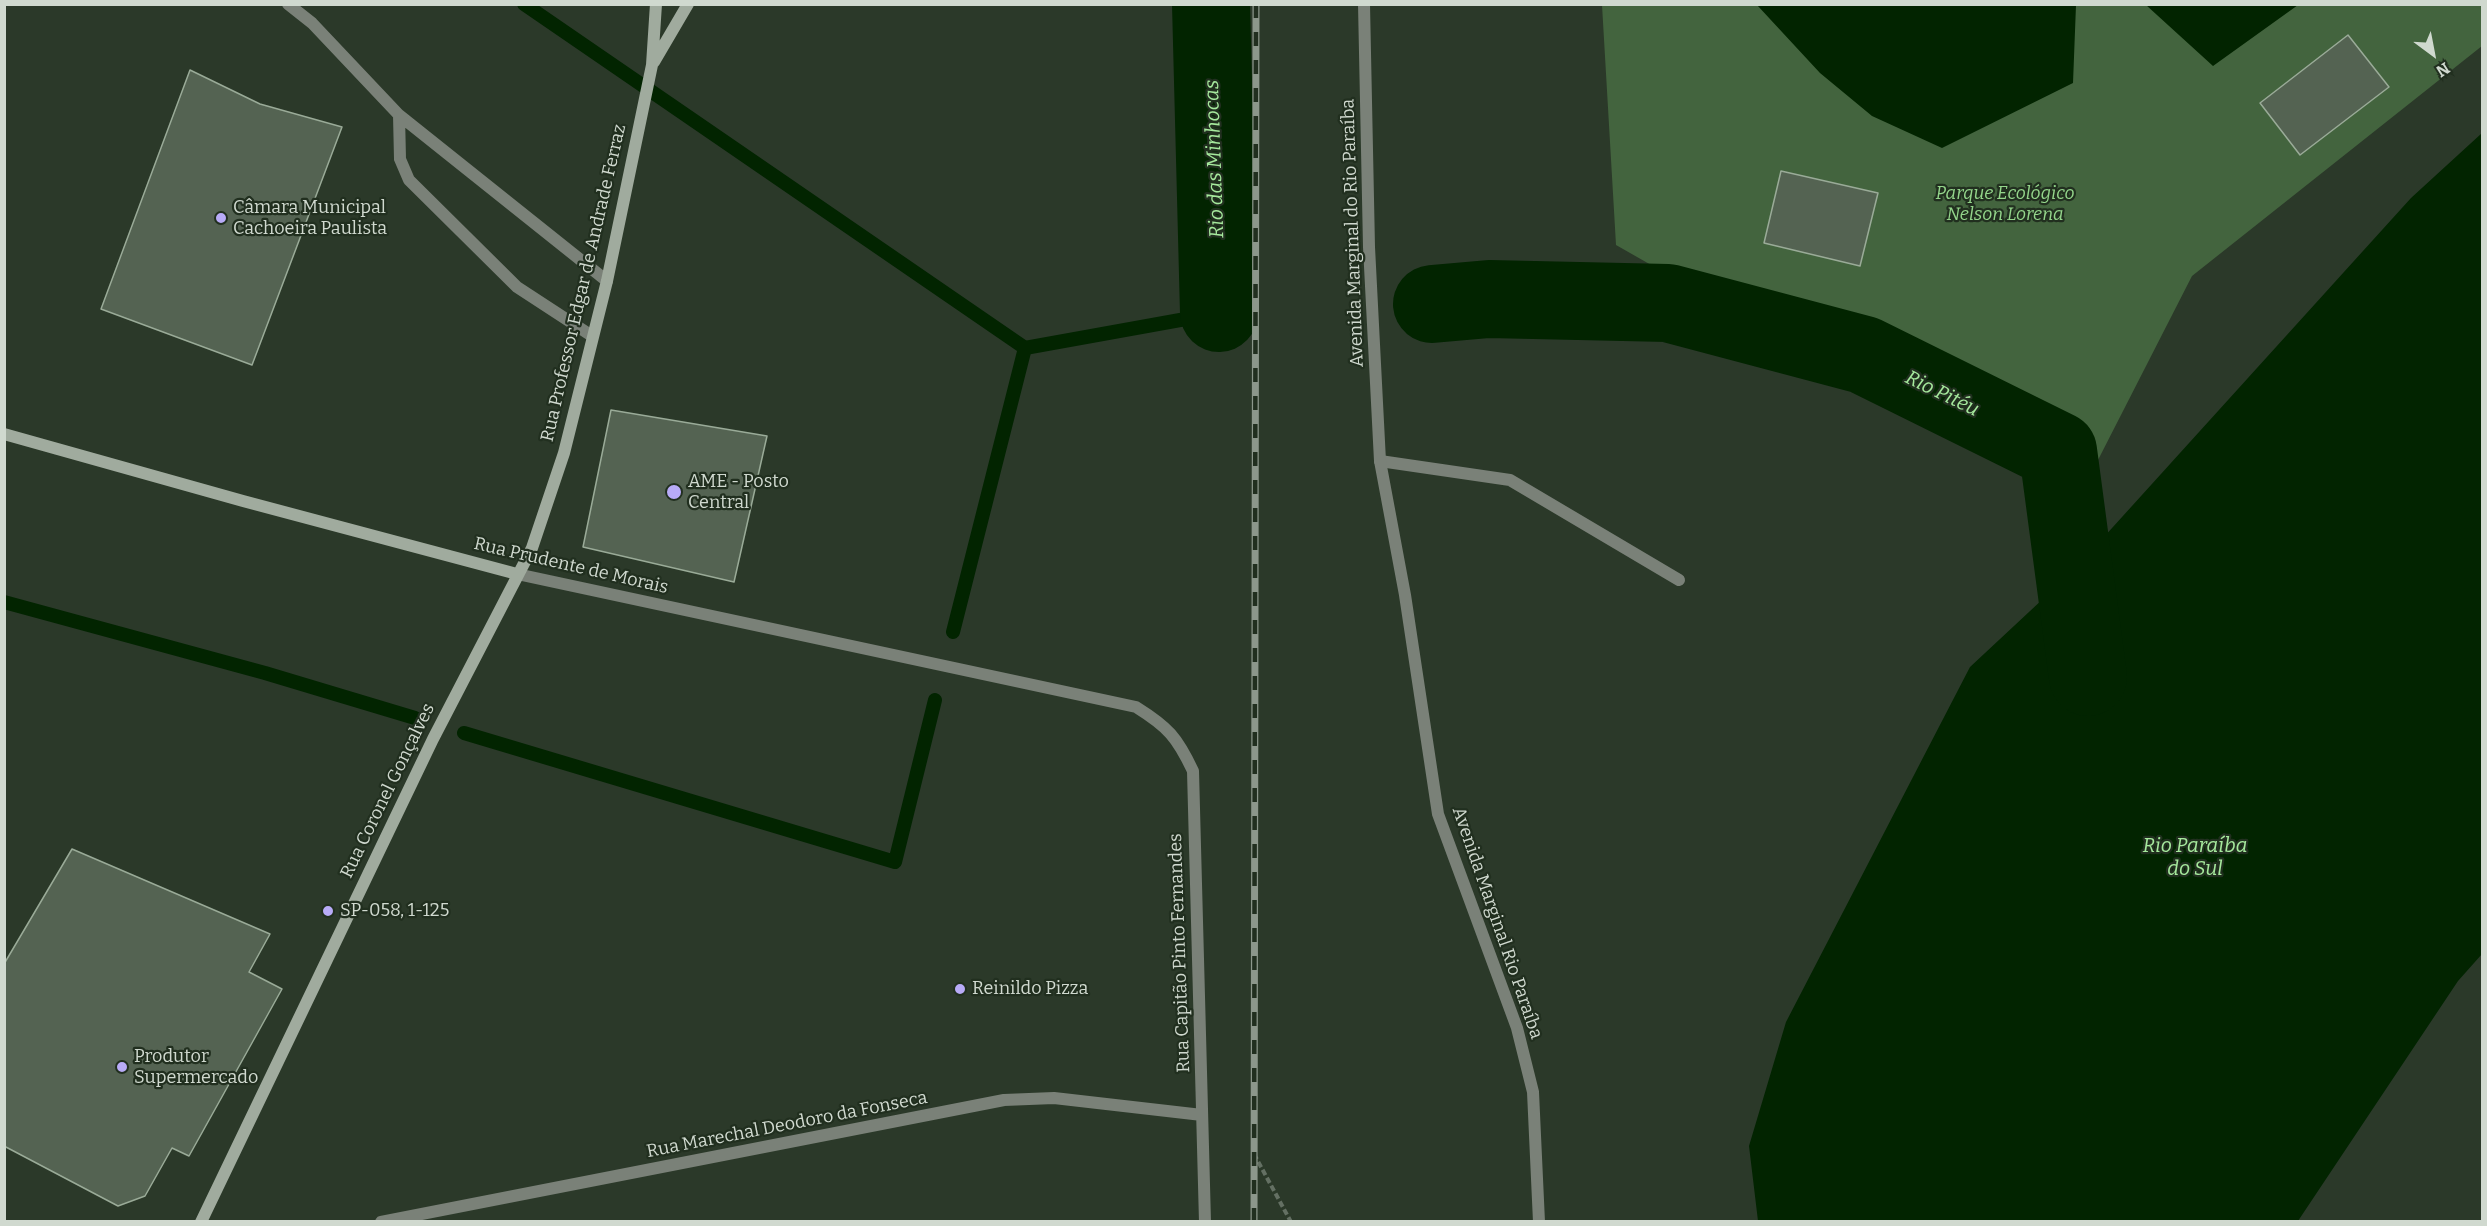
<!DOCTYPE html>
<html>
<head>
<meta charset="utf-8">
<style>
  body { margin:0 }
  #map { position:relative; width:2487px; height:1226px; overflow:hidden; background:#2b3929; font-family:Bitter,serif }
  canvas { display:block }
  .frame { position:absolute; inset:0; border:6px solid #d0d9cf; pointer-events:none }
  .north { position:absolute; left:2403px; top:24px; width:60px; height:60px; -webkit-text-stroke:4px #212f1f; paint-order:stroke; rotate:148deg; font-size:16px; font-weight:700; line-height:24px; text-align:center; color:#d0d9cf }
  .north::after { content:''; display:block; margin:auto; width:21px; height:27px; background:#d0d9cf; clip-path:polygon(50% 0,100% 100%,50% 72%,0 100%) }
</style>
</head>
<body>
<div id="map">
<canvas width="2487" height="1226"></canvas>
<div class="frame"></div>
<div class="north">N</div>
</div>
<script>
const ctx = document.querySelector('canvas').getContext('2d');
ctx.lineJoin = 'round';
function fill(path, color) { ctx.fillStyle = color; ctx.fill(path, 'evenodd'); }
function strokePath(path, color, width, dash) { ctx.strokeStyle = color; ctx.lineWidth = width; ctx.lineCap = dash ? 'butt' : 'round'; ctx.setLineDash(dash || []); ctx.stroke(path); }
function drawText(font, color, halo, rows, align = 'center') {
  ctx.font = font + ' Bitter,serif'; ctx.lineWidth = 4.5; ctx.setLineDash([]); ctx.textBaseline = 'middle'; ctx.strokeStyle = halo; ctx.fillStyle = color; for (const [text, x, y, turn = 0] of rows) {
    ctx.save(); ctx.translate(x, y); ctx.rotate((+turn || 0) * Math.PI / 180); ctx.textAlign = isNaN(turn) ? turn : align; if (halo) ctx.strokeText(text, 0, 0); ctx.fillText(text, 0, 0); ctx.restore();
  }
}
const green = new Path2D(`
  M2482,4V46L2192,276L2098,460L1939,392L1818,360L1616,245L1602,5Z`);
const water = new Path2D(`
  M1757,5H2076L2073,83L1942,148L1872,116L1820,73Z
  M2146,5H2298L2213,66Z
  M2482,133V954L2458,981L2298,1221H1758L1749,1146L1786,1022L1970,667L2074,570L2411,198Z`);
const stream = new Path2D(`
  M524,4L1025,348L1219,313
  M4,602L265,673L415,718
  M953,632L1025,348
  M464,733L895,862L935,700`);
const river = new Path2D(`
  M1211,4L1219,313
  M1432,304L1489,299L1668,303L1864,355L2058,451L2088,677`);
const building = new Path2D(`
  M2348,35L2389,87L2300,155L2260,103Z
  M190,70L260,104L342,127L252,365L101,309Z
  M1781,171L1878,193L1860,266L1764,243Z
  M611,410L767,436L734,582L583,547Z
  M72,849L270,934L249,972L282,989L189,1156L172,1148L145,1196L118,1206L4,1146V964Z`);
const path = new Path2D(`
  M1254,1154L1291,1222`);
const lane = new Path2D(`
  M1380,461L1510,480L1679,580`);
const street = new Path2D(`
  M288,4L312,23L399,115
  M1364,4L1369,247L1380,461L1405,595L1438,814L1517,1028L1533,1092L1539,1222
  M592,336L517,287L409,180L400,159L399,115L607,281
  M517,574L1136,707C1168,727 1177,737 1193,771L1205,1222
  M381,1222L1004,1100L1054,1098L1202,1115`);
const secondary = new Path2D(`
  M654,62L688,4
  M4,434L243,501L517,574
  M201,1222L433,739L532,548L564,453L607,281L652,65L656,4`);
const rail = new Path2D(`
  M1254,1222L1256,4`);
const markers = [
  [221,218,6,"#b8abf7"],
  [674,492,8,"#b8abf7"],
  [328,911,6,"#b8abf7"],
  [960,989,6,"#b8abf7"],
  [122,1067,6,"#b8abf7"]
];
const parkNames = [
  ["Parque Ecológico",2005,194],
  ["Nelson Lorena",2005,215]
];
const poiNames = [
  ["Câmara Municipal",233,208],
  ["Cachoeira Paulista",233,229],
  ["AME - Posto",688,482],
  ["Central",688,503],
  ["SP-058, 1-125",340,911],
  ["Reinildo Pizza",972,989],
  ["Produtor",134,1057],
  ["Supermercado",134,1078]
];
const streetNames = [
  ["Avenida Marginal do Rio Paraíba",1353,233,-92],
  ["Rua Professor Edgar de Andrade Ferraz",584,283,-77],
  ["Rua Prudente de Morais",571,566,13],
  ["Rua Coronel Gonçalves",388,791,-64],
  ["Avenida Marginal Rio Paraíba",1497,923,71],
  ["Rua Capitão Pinto Fernandes",1180,953,-92],
  ["Rua Marechal Deodoro da Fonseca",787,1125,-11]
];
const waterNames = [
  ["Rio das Minhocas",1215,159,-92],
  ["Rio Pitéu",1942,394,26],
  ["Rio Paraíba",2195,846],
  ["do Sul",2195,869]
];
fill(green, '#43643e');
fill(water, '#022400');
strokePath(stream, '#022400', 14);
strokePath(river, '#022400', 78);
fill(building, '#546352');
strokePath(building, '#9aab98', 1.5);
strokePath(path, '#647063', 4, [6, 3]);
strokePath(lane, '#7a8178', 12);
strokePath(street, '#7a8178', 12);
strokePath(secondary, '#a0ab9e', 12);
strokePath(rail, '#8c978b', 7);
strokePath(rail, '#212f1f', 4.5, [14]);
for (const [x, y, r, color] of markers) { const dot = new Path2D(); dot.arc(x, y, r, 0, 2 * Math.PI); ctx.fillStyle = color; ctx.fill(dot); strokePath(dot, '#212f1f', 2); }
drawText('italic 18px', '#94d68b', '#212f1f', parkNames);
drawText('18px', '#d0d9cf', '#212f1f', poiNames, 'left');
drawText('18px', '#d0d9cf', '#212f1f', streetNames);
drawText('italic 20px', '#a6e99d', '#212f1f', waterNames);
</script>
</body>
</html>
